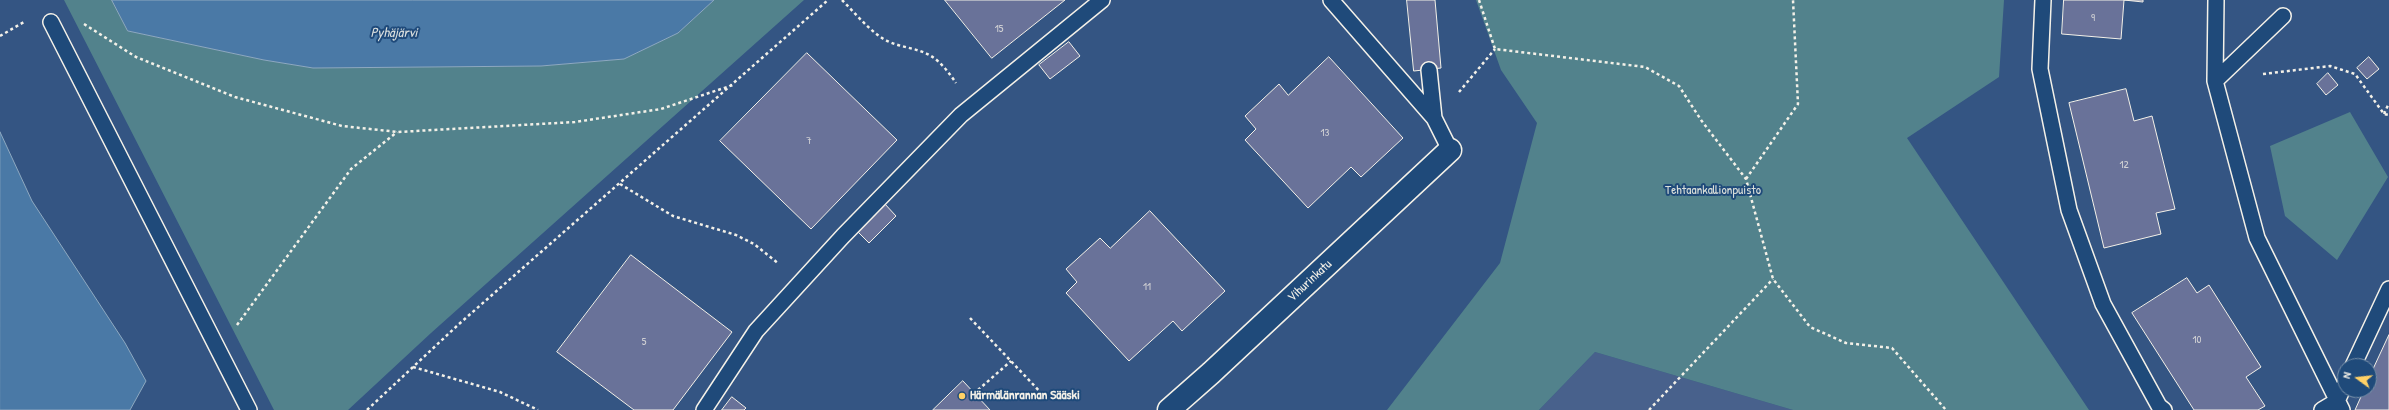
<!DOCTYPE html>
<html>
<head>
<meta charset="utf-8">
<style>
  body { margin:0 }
  #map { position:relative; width:2389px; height:410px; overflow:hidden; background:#345583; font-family:"Patrick Hand",sans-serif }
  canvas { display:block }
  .north { position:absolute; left:2337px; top:358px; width:40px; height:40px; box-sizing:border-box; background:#1f4a7a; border:1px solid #748da6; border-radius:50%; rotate:285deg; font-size:11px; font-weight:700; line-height:16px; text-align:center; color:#f4f1e8 }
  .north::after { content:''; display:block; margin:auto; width:14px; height:18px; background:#ffd166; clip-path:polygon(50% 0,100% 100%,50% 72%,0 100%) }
</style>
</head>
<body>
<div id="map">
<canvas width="2389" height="410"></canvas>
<div class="north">N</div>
</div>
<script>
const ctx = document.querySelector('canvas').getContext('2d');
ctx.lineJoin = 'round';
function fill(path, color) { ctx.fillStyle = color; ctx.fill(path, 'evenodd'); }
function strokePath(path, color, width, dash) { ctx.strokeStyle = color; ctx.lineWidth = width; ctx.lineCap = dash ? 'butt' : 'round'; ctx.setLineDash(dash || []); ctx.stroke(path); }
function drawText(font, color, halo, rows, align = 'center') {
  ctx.font = font + ' "Patrick Hand",sans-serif'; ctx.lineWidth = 4; ctx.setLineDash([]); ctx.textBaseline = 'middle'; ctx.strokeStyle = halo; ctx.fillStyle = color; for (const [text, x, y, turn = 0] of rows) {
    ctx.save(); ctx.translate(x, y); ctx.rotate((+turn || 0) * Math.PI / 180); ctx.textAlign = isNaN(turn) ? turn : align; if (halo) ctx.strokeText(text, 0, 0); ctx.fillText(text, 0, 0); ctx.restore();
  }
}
const built = new Path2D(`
  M1595,352L1793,410H1539Z`);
const green = new Path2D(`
  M64,0H112L128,31L264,60L313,68L541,66L624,59L678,33L714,0H804L431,333L348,410H274Z
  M1476,0H2004L1999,77L1907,138L2089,410H1793L1595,352L1539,410H1387L1500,263L1537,123L1501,70Z
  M2350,112L2388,177L2337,260L2285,216L2270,146Z`);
const water = new Path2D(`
  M112,0H714L678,33L624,59L541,66L313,68L264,60L128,31Z
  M0,132L32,201L125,343L146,381L130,410H0Z`);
const building = new Path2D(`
  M945,0H1065L992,58Z
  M1407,0H1435L1441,68L1414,71Z
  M2064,0H2143V2L2124,0L2121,39L2062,34Z
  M1069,42L1080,56L1050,79L1039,65Z
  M807,53L897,140L811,229L720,141Z
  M1329,57L1403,138L1361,177L1351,167L1308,208L1245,140L1256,129L1245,116L1279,84L1288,95Z
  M2369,57L2379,69L2367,79L2357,68Z
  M2328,73L2338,85L2326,95L2317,84Z
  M2126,89L2134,121L2152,116L2175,209L2156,213L2161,234L2104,248L2069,103Z
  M884,203L896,216L869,243L856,230Z
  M1150,211L1225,291L1182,331L1173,321L1129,361L1066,293L1077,282L1066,269L1100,238L1110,248Z
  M631,255L732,332L673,410H634L557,352Z
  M2187,278L2197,293L2209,285L2261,367L2246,377L2265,406L2258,410H2194L2132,313Z
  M2389,335V410H2355L2364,390H2369V378Z
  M963,381L990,410H933Z
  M732,397L746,408L744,410H722Z`);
const path = new Path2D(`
  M842,0C855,13 867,28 882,38C897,48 917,47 931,56C941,62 950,74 956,83
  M1479,0L1495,49L1645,67L1679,86L1701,120L1746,179L1773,279L1810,327L1846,343L1892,348L1946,410
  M84,24L136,57L235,97L342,126L398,132L575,122L661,109L733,85
  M0,36L24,22
  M2263,74L2330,66L2355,74L2384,114L2389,115
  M1459,92L1495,49
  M2384,114L2389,103
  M1746,179L1798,104L1793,0
  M620,184L673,216L736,235L754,244L779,264
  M970,318L1046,398
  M237,325L351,169L397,132
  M413,367L500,392L538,410
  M978,390L1011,361
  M367,410L459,324L828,0
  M1649,410L1773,279`);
const lane = new Path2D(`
  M1331,0L1434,118L1450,150
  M2043,0L2040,69L2069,210L2103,304L2159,406L2164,410
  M2216,0L2215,81L2257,238L2342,410
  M51,22L249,410
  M1429,70L1434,118
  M2215,81L2283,16
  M2353,366L2389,289
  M704,410L756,331L843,236L961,115L1102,0
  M2322,410L2337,401L2345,384`);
const street = new Path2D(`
  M1169,410L1211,373L1450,150`);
const markers = [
  [962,396,4,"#ffd166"]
];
const numberNames = [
  ["9",2093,18],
  ["15",999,29],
  ["13",1325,133],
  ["7",809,141],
  ["12",2124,165],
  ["11",1147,287],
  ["10",2197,340],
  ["5",644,342]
];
const parkNames = [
  ["Tehtaankallionpuisto",1713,191]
];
const streetNames = [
  ["Vihurinkatu",1310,281,-43]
];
const poiNames = [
  ["Härmälänrannan Sääski",970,396]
];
const waterNames = [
  ["Pyhäjärvi",394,33]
];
fill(built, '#48618c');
fill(green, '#52828c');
fill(water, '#4a79a6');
strokePath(water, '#8ea9c0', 1);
fill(building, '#697299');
strokePath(building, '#f4f1e8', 1);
strokePath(lane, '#f4f1e8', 18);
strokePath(street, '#f4f1e8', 25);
strokePath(path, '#f4f1e8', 2.5, [3, 3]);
strokePath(lane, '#1f4a7a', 15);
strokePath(street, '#1f4a7a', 22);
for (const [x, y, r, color] of markers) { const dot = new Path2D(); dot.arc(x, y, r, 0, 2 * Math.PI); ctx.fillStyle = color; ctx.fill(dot); strokePath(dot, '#1f4a7a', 1.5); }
drawText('11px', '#d1d1d4', null, numberNames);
drawText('13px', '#dce0da', '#1f4a7a', parkNames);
drawText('13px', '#f4f1e8', '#1f4a7a', streetNames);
drawText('bold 13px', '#f4f1e8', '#1f4a7a', poiNames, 'left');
drawText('italic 14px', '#dadfde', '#1f4a7a', waterNames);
</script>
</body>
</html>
